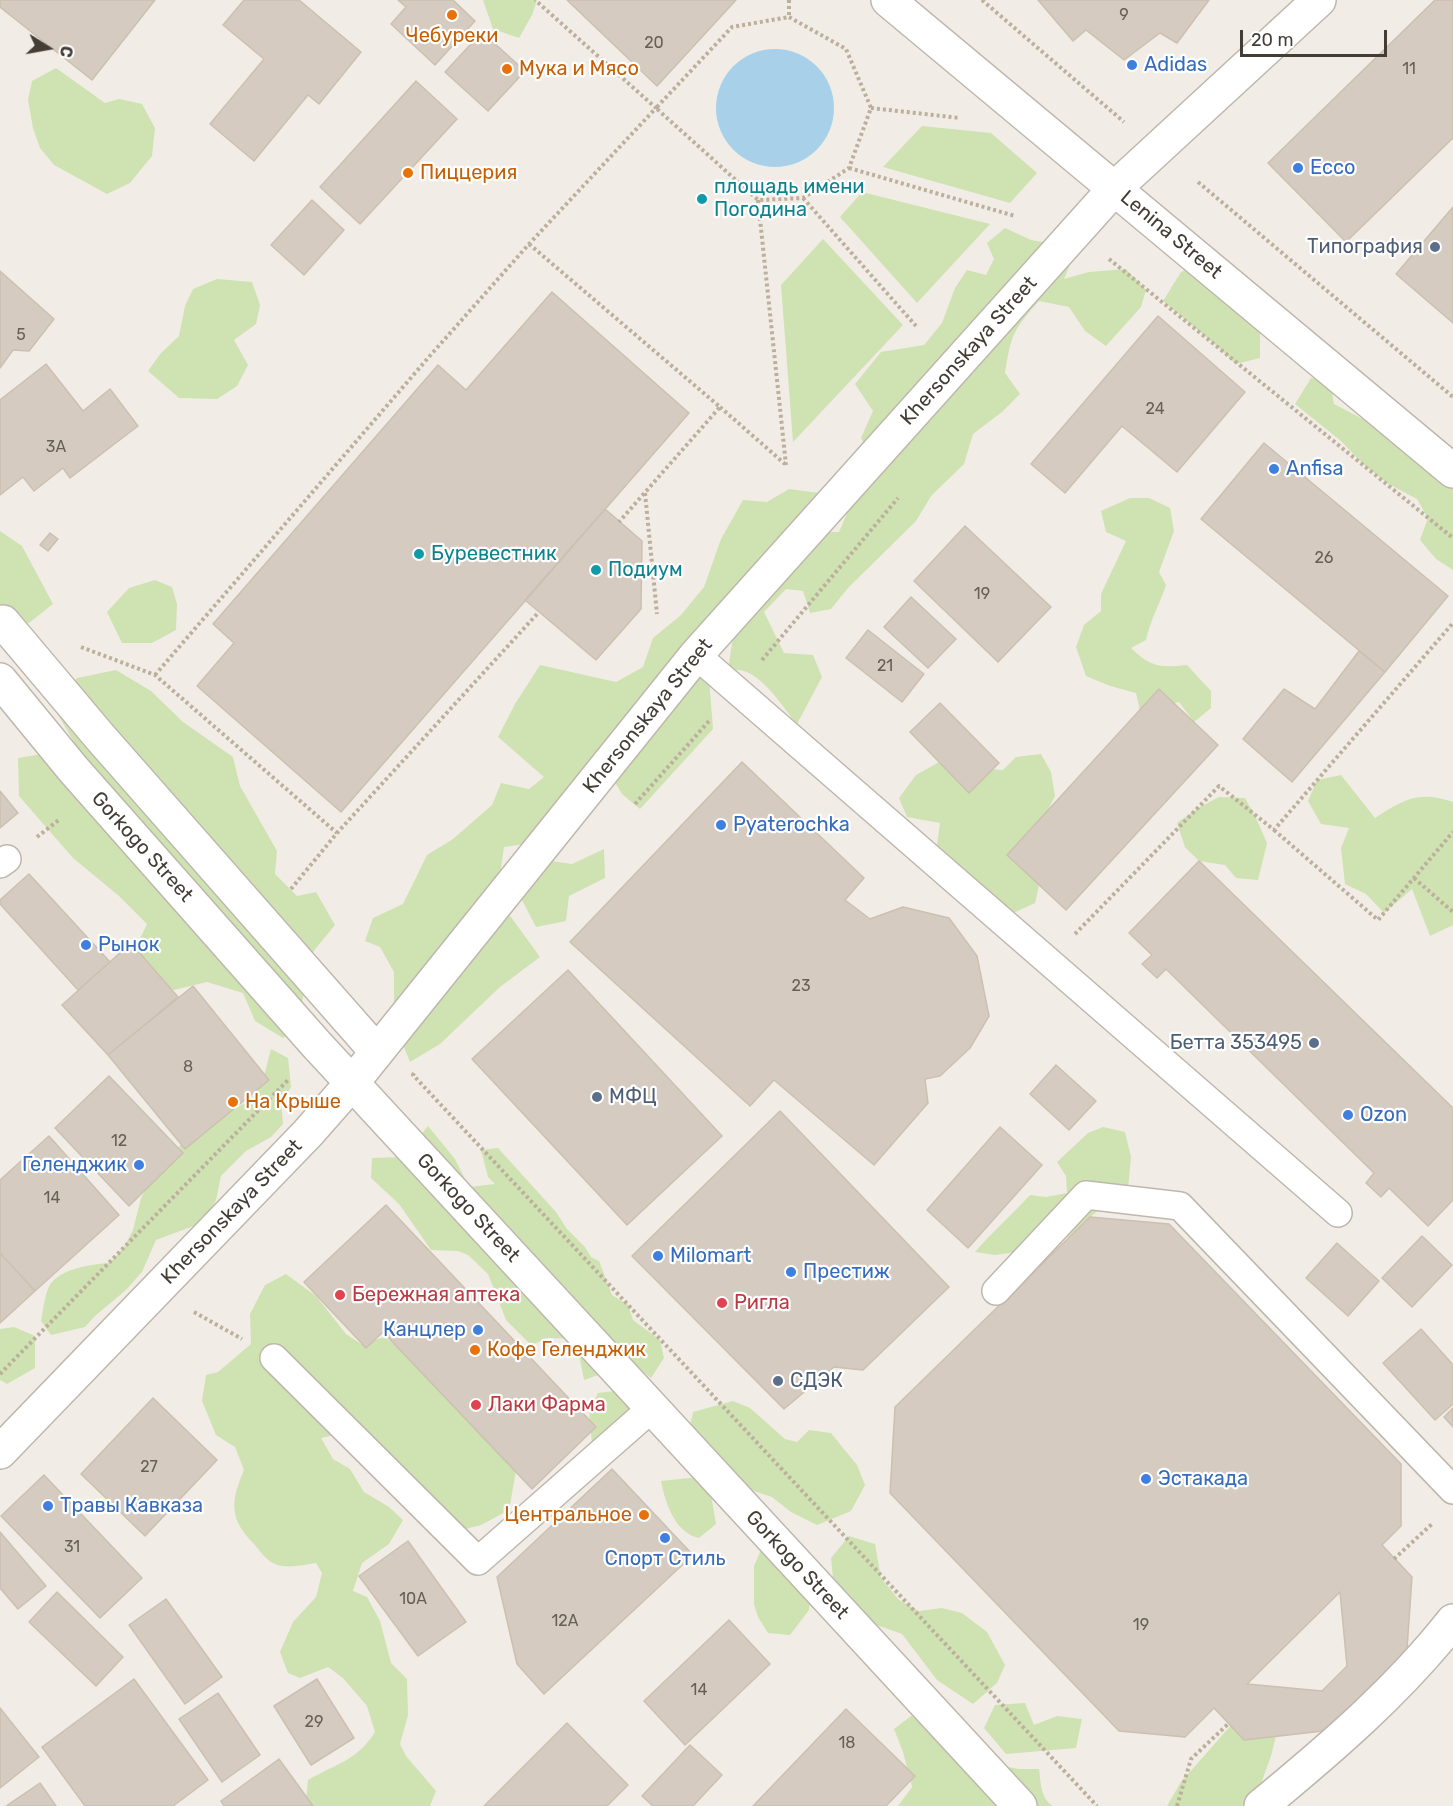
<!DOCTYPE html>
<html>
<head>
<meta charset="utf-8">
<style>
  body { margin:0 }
  #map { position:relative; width:1453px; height:1806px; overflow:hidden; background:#f1ede6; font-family:Rubik,sans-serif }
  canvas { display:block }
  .north { position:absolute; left:18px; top:18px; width:60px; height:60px; -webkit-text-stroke:4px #fff; paint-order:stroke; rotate:101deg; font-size:16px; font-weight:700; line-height:24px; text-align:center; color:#433d36 }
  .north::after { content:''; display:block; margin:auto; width:21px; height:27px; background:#433d36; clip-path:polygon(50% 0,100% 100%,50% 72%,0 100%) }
  .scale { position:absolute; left:1240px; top:30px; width:147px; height:27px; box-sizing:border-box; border:3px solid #433d36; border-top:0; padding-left:8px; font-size:18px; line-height:21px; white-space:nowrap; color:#433d36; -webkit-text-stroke:4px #fff; paint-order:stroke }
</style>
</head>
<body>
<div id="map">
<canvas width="1453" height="1806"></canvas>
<div class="north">С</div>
<div class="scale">20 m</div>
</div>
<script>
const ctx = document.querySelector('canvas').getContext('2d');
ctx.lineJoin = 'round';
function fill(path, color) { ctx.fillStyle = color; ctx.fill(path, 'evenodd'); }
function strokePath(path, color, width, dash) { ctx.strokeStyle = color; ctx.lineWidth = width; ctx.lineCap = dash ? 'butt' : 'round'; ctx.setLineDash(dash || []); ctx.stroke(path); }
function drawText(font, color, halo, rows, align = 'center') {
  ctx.font = font + ' Rubik,sans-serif'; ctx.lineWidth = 4.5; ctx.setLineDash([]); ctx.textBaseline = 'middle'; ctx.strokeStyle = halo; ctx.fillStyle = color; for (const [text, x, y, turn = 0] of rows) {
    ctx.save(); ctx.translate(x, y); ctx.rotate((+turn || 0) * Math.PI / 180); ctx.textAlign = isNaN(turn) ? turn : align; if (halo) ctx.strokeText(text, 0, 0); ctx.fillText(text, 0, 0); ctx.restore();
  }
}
const green = new Path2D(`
  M483,0H537L532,15L519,38L493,29Z
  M56,68L105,103L119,99L142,104L155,128L152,156L130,183L107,194L54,165L40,148L33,128L28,100L32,81Z
  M922,126L991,133L1037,173L1010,203L883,167Z
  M862,192L990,224L917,303L840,217Z
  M1005,228L1031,240L1077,248L1064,279L1089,272L1126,269L1146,290L1141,307L1106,346L1085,331L1069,307L1039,301C1013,330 1011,335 1005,373L1020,394L1002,412L973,434L964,464L931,496L916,521L848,588L831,609L810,613L803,591L786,589L764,612L784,653L813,655L822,677L797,724C779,703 758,664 728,670L733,637L708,665L713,729L640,809L622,794L613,779L546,841L504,847L496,904L511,917L540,957L500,987L440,1044L410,1062L394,1023V972L380,947L365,941L373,918L403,904L427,855L453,839L492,805L501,783L529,789L544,777L498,737L515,704L540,665L616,682L643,667L653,638L681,615L704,587L721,539L743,500L767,502L789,489L819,493L824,532H839L854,497L879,471L861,438L873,411L855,384L881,352L924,345L942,323L955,288L967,270L986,275L994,259L987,243Z
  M823,239L903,325L793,442L781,285Z
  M1195,267L1260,327V358L1236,364L1218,347L1163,301L1181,272Z
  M217,279L252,282L260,305L256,324L234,340L248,365L237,386L217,399L179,398L148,371L161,353L179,336L185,306L193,289Z
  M1311,378L1330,381L1334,404L1389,433L1453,479V570L1436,559L1420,540L1428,518L1417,499L1387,483L1363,464L1341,441L1295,404Z
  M1130,498H1149L1170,508L1174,531L1159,572L1166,585C1160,604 1150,620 1146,640L1131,648C1150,667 1161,668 1187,665L1211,691V708L1194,722L1179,702L1140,711L1136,693L1110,686L1086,676L1076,647L1084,625L1101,611V594L1126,541L1106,532L1101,511Z
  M0,531L22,546L53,604L29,623L0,629Z
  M155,580L172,587L177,604L176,630L152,643H122L107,612L129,588Z
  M116,670L151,691L183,722L233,757L240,786L277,851L275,874L297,896L316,892L335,925L312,953L301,1007L310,1019L283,1038L255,1021L243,993L207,982L157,994L132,956L147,924L119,896L73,858L19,796L18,758L55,752L74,742L51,703L77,678Z
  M1041,754L1051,772L1055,796L1040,825L1026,868L1039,886L1035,903L998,920L958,900L936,852L940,823L907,817L899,798L916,775L939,762L960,774L978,768L1003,770L1016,757Z
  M1341,775L1375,818C1403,800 1418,790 1453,802V925L1430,936L1412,889L1384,913L1366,894L1345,884L1341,848L1349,828L1321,824L1308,801L1317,780Z
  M1219,797L1245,798L1256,818L1267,843L1258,880L1236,878L1225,865L1199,861L1185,847L1177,823L1200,807Z
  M604,849L605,878L569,896L566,921L536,927L522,900L529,870L551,861L572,864Z
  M271,1049L288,1058L291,1087L281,1103L283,1124L271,1137L246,1151L221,1176L216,1200L204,1222L156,1240L142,1272L126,1290L95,1316L85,1327L51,1335L41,1321C43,1311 44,1299 48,1289C55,1269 92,1264 110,1263L124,1247L133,1230L141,1198L160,1162L175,1152L190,1132L222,1117L251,1099L264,1076Z
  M428,1126L455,1159L469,1187L495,1184L488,1177L481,1150L498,1148L556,1212L567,1229L585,1247L591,1257L599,1261L612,1295L628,1305L633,1320L660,1340L664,1358L651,1378L632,1363L584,1380L576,1339L549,1338L531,1345L506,1320L488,1274L468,1255L458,1251L431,1250L399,1204L371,1178L372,1158L403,1157Z
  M1103,1127L1125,1132L1131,1157L1128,1189L1103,1206L1068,1237L1044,1241L1017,1252L995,1255L975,1252C992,1232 1012,1215 1030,1195L1046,1197L1067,1193L1066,1176L1057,1162L1088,1133Z
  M286,1274L316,1296L346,1334L361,1344L385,1337L429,1373L516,1471L509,1510L481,1525L441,1535L339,1434L321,1438L333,1459L350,1469L364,1492L389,1507L403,1520L389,1544L362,1563L353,1591L367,1597L380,1621L391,1663L407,1679L408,1715L400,1744L406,1756L436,1791L430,1806H309L306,1801L308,1780C334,1765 358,1760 375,1732L367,1706L343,1678L328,1667L300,1678L288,1673L280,1652L293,1622L316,1597L322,1573L316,1563C303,1565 283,1570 271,1562C265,1558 259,1550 255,1545C229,1519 230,1503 244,1470L235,1447L216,1435L202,1401L206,1375L218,1372L251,1344L250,1314L265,1285Z
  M14,1327L35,1336V1368L7,1384L0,1380V1329Z
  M624,1390L645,1423L592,1445L589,1410L598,1393Z
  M733,1401L750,1408L785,1439L797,1442L809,1430L831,1433L857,1465L865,1485L851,1511L817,1525L791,1512L772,1497L754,1491L730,1479L688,1435L693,1412Z
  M699,1477L710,1489L716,1524L699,1538C695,1537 689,1535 686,1532C671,1521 664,1497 661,1481Z
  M849,1536L875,1544L881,1578L899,1600L919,1611L942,1608L962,1613L987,1632L1005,1665L997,1683L973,1704L937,1680L902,1634L865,1621L834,1589L831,1558Z
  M778,1538L812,1585L809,1610L790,1635L768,1633L758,1617L754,1604V1566L761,1550Z
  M1025,1703L1034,1725L1057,1716L1082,1719L1076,1748L1006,1754L984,1728L995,1705Z
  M919,1710L1003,1766L1019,1769H1039C1041,1782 1040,1798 1053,1806H898L912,1787L903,1752L894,1729Z
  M1281,1716L1271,1756L1253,1806H1167L1181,1782L1233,1723Z`);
const water = new Path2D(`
  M716 108a59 59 0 1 1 118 0a59 59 0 1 1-118 0Z`);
const building = new Path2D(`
  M0,0H155L92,80L0,7Z
  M244,0H299L361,52L319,104L308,95L254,161L210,124L264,59L223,25Z
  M398,0H453L475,21L435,65L391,24L406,7Z
  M567,0H736L657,86Z
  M1038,0H1209L1177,43L1160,33L1124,60L1086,30L1073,41Z
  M1435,0H1453V138L1346,242L1268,163Z
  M482,32L525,71L488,111L445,72Z
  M416,81L457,119L360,224L320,187Z
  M312,200L344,230L304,275L271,245Z
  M1453,207V323L1396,274Z
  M0,271L54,319L29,351L13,350L0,368Z
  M552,292L689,413L341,812L197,686L234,643L213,624L438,365L466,390Z
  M1158,316L1245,392L1177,472L1122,426L1065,493L1031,464Z
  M46,364L83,411L110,389L138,426L70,478L63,468L34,491L23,477L0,495V400Z
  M1264,443L1448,596L1385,672L1201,519Z
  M605,509L642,541L641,609L596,660L525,600Z
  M965,526L1051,607L998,662L914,581Z
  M50,533L58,539L48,551L40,545Z
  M911,597L956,639L928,668L884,627Z
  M868,630L924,674L902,702L846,658Z
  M1359,651L1385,672L1292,782L1243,739L1284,689L1315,709Z
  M1159,689L1218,745L1066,910L1007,855Z
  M940,703L999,763L969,793L910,732Z
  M742,762L864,878L845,900L870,919L903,907L949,918L977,956L989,1016L970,1048L940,1076L925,1079L928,1103L874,1165L774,1080L750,1106L570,942Z
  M0,791L18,813L0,828Z
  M1199,861L1453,1108V1200L1428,1226L1389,1188L1381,1197L1366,1183L1374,1173L1166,969L1157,978L1142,964L1152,955L1129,933Z
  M29,874L110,962L78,990L0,904V900Z
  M131,943L178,997L108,1055L62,1005Z
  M568,970L722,1136L627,1225L472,1059Z
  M193,986L269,1080L185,1149L108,1055Z
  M1056,1065L1096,1101L1069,1130L1030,1094Z
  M109,1076L183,1153L129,1206L55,1128Z
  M780,1111L949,1287L863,1370L834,1367L784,1409L632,1256Z
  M1000,1127L1042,1165L968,1248L927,1210Z
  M49,1136L119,1215L35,1291L0,1253V1180Z
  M386,1205L596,1427L532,1489L383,1332L366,1348L304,1282Z
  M1090,1217L1169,1224L1401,1464V1526L1382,1545L1412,1577L1406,1663L1341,1729L1244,1740L1214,1708L1185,1737L1119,1731L890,1493L895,1407ZM1340,1592L1347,1666L1322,1691L1247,1684Z
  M1422,1236L1452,1265L1412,1307L1382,1278Z
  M1337,1243L1379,1281L1348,1316L1306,1278Z
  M0,1253L35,1291L0,1323Z
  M1421,1329L1453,1365V1404L1435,1420L1383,1363Z
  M153,1398L217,1460L145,1536L81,1474Z
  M1453,1408V1427L1444,1417Z
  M612,1469L693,1555L544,1694L517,1664L497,1577Z
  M44,1475L142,1578L100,1618L1,1516Z
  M0,1532L46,1586L18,1609L0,1588Z
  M408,1541L466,1622L418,1656L359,1576Z
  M57,1592L123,1657L96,1686L29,1622Z
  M166,1599L222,1677L185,1704L129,1625Z
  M729,1620L770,1664L685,1745L644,1701Z
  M134,1679L208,1780L173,1806H85L42,1747Z
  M317,1679L354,1738L311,1765L274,1706Z
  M218,1693L260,1755L222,1782L179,1719Z
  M0,1708L39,1757L0,1788Z
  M846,1709L915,1776L886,1806H753Z
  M567,1723L628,1785L607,1806H484Z
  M690,1745L722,1775L693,1806H653L642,1796Z
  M279,1759L313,1806H224L221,1801Z
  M40,1783L56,1806H6Z`);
const path = new Path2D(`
  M789,0V17
  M982,0L1124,122
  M789,17L846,49L871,108L849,168L803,198L758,200L656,108L732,27Z
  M871,108L960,118
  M849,168L1015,216
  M1198,182L1453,397
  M803,198L916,326
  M758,200L786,465
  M529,244L720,407L619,522
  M1109,259L1453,538
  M720,407L785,464
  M645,493L657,614
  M81,647L155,675L337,833
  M762,660L898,498
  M155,675L428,358L529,244L656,108L535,0
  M635,804L710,720
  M1274,830L1378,920L1453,832
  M37,837L60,819
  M1414,878L1453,912
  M291,889L337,833L538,613
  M1075,934L1219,786L1274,830L1453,623
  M414,1073L413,1075L1097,1806
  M194,1312L242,1339
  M0,1374L289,1079
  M1394,1559L1433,1523
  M1177,1806L1191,1759L1229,1723`);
const service = new Path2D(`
  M696,655L1338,1213
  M0,864L7,859
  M996,1291L1086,1195L1180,1206L1453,1490
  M274,1358L478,1561L652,1408`);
const pedestrian = new Path2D(`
  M888,0L1453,471`);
const minor = new Path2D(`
  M0,624L3,622L100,737L377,1052
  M0,680L73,769L316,1044L1020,1806
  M0,1452L308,1133L352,1083L696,655L1115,188L1319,0
  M1261,1806C1330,1749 1397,1692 1453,1621`);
const markers = [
  [452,15,6,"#e8710a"],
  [1132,65,6,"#3f7fe0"],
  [507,69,6,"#e8710a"],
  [1298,168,6,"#3f7fe0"],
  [408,173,6,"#e8710a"],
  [702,199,6,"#0f9aa8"],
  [1435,247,6,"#5c6f8a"],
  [1274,469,6,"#3f7fe0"],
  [419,554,6,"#0f9aa8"],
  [596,570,6,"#0f9aa8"],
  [721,825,6,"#3f7fe0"],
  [86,945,6,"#3f7fe0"],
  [1314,1043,6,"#5c6f8a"],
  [597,1097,6,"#5c6f8a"],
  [233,1102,6,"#e8710a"],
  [1348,1115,6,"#3f7fe0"],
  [139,1165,6,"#3f7fe0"],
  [658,1256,6,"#3f7fe0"],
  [791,1272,6,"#3f7fe0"],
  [340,1295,6,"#e0444e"],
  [722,1303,6,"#e0444e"],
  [478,1330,6,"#3f7fe0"],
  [475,1350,6,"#e8710a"],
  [778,1381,6,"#5c6f8a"],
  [476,1405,6,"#e0444e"],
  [1146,1479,6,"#3f7fe0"],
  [48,1506,6,"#3f7fe0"],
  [644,1515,6,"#e8710a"],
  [665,1538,6,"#3f7fe0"]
];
const numberNames = [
  ["9",1124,15],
  ["20",654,43],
  ["11",1409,69],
  ["5",21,335],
  ["24",1155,409],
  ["3А",56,447],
  ["26",1324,558],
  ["19",982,594],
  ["21",885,666],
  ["23",801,986],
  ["8",188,1067],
  ["12",119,1141],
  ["14",52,1198],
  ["27",149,1467],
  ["31",72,1547],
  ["10А",413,1599],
  ["12А",565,1621],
  ["19",1141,1625],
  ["14",699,1690],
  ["29",314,1722],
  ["18",847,1743]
];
const foodNames = [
  ["Чебуреки",452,36,"center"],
  ["Мука и Мясо",519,69],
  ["Пиццерия",420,173],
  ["На Крыше",245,1102],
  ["Кофе Геленджик",487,1350],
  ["Центральное",632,1515,"right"]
];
const shopNames = [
  ["Adidas",1144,65],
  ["Ecco",1310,168],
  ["Anfisa",1286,469],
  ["Pyaterochka",733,825],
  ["Рынок",98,945],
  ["Ozon",1360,1115],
  ["Геленджик",127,1165,"right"],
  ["Milomart",670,1256],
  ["Престиж",803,1272],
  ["Канцлер",466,1330,"right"],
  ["Эстакада",1158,1479],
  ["Травы Кавказа",60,1506],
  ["Спорт Cтиль",665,1559,"center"]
];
const cultureNames = [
  ["площадь имени",714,187],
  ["Погодина",714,210],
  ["Буревестник",431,554],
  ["Подиум",608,570]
];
const streetNames = [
  ["Lenina Street",1171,235,40],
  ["Khersonskaya Street",969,351,-48],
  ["Khersonskaya Street",648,716,-51],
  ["Gorkogo Street",142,847,48],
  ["Gorkogo Street",468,1208,47],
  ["Khersonskaya Street",232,1212,-46],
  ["Gorkogo Street",797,1565,47]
];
const serviceNames = [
  ["Типография",1423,247],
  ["Бетта 353495",1302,1043],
  ["МФЦ",609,1097,"left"],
  ["СДЭК",790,1381,"left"]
];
const healthNames = [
  ["Бережная аптека",352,1295],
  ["Ригла",734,1303],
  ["Лаки Фарма",488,1405]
];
fill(green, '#cfe2b2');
fill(water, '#a8d1e9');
fill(building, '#d5cbc0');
strokePath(building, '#ccc0b0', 1.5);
strokePath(service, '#bfb7ad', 30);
strokePath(pedestrian, '#bfb7ad', 36);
strokePath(minor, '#bfb7ad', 36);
strokePath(path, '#bcaf9c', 4, [3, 3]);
strokePath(service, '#fff', 27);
strokePath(pedestrian, '#fff', 33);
strokePath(minor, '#fff', 33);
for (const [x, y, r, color] of markers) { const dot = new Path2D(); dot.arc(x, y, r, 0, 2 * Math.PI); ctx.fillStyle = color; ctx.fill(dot); strokePath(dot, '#fff', 2); }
drawText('16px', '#686058', null, numberNames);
drawText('20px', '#c56008', '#fff', foodNames, 'left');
drawText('20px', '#366cbe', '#fff', shopNames, 'left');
drawText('20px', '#0d838f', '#fff', cultureNames, 'left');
drawText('20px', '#433d36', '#fff', streetNames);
drawText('20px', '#4e5e75', '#fff', serviceNames, 'right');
drawText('20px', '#be3a42', '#fff', healthNames, 'left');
</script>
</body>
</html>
